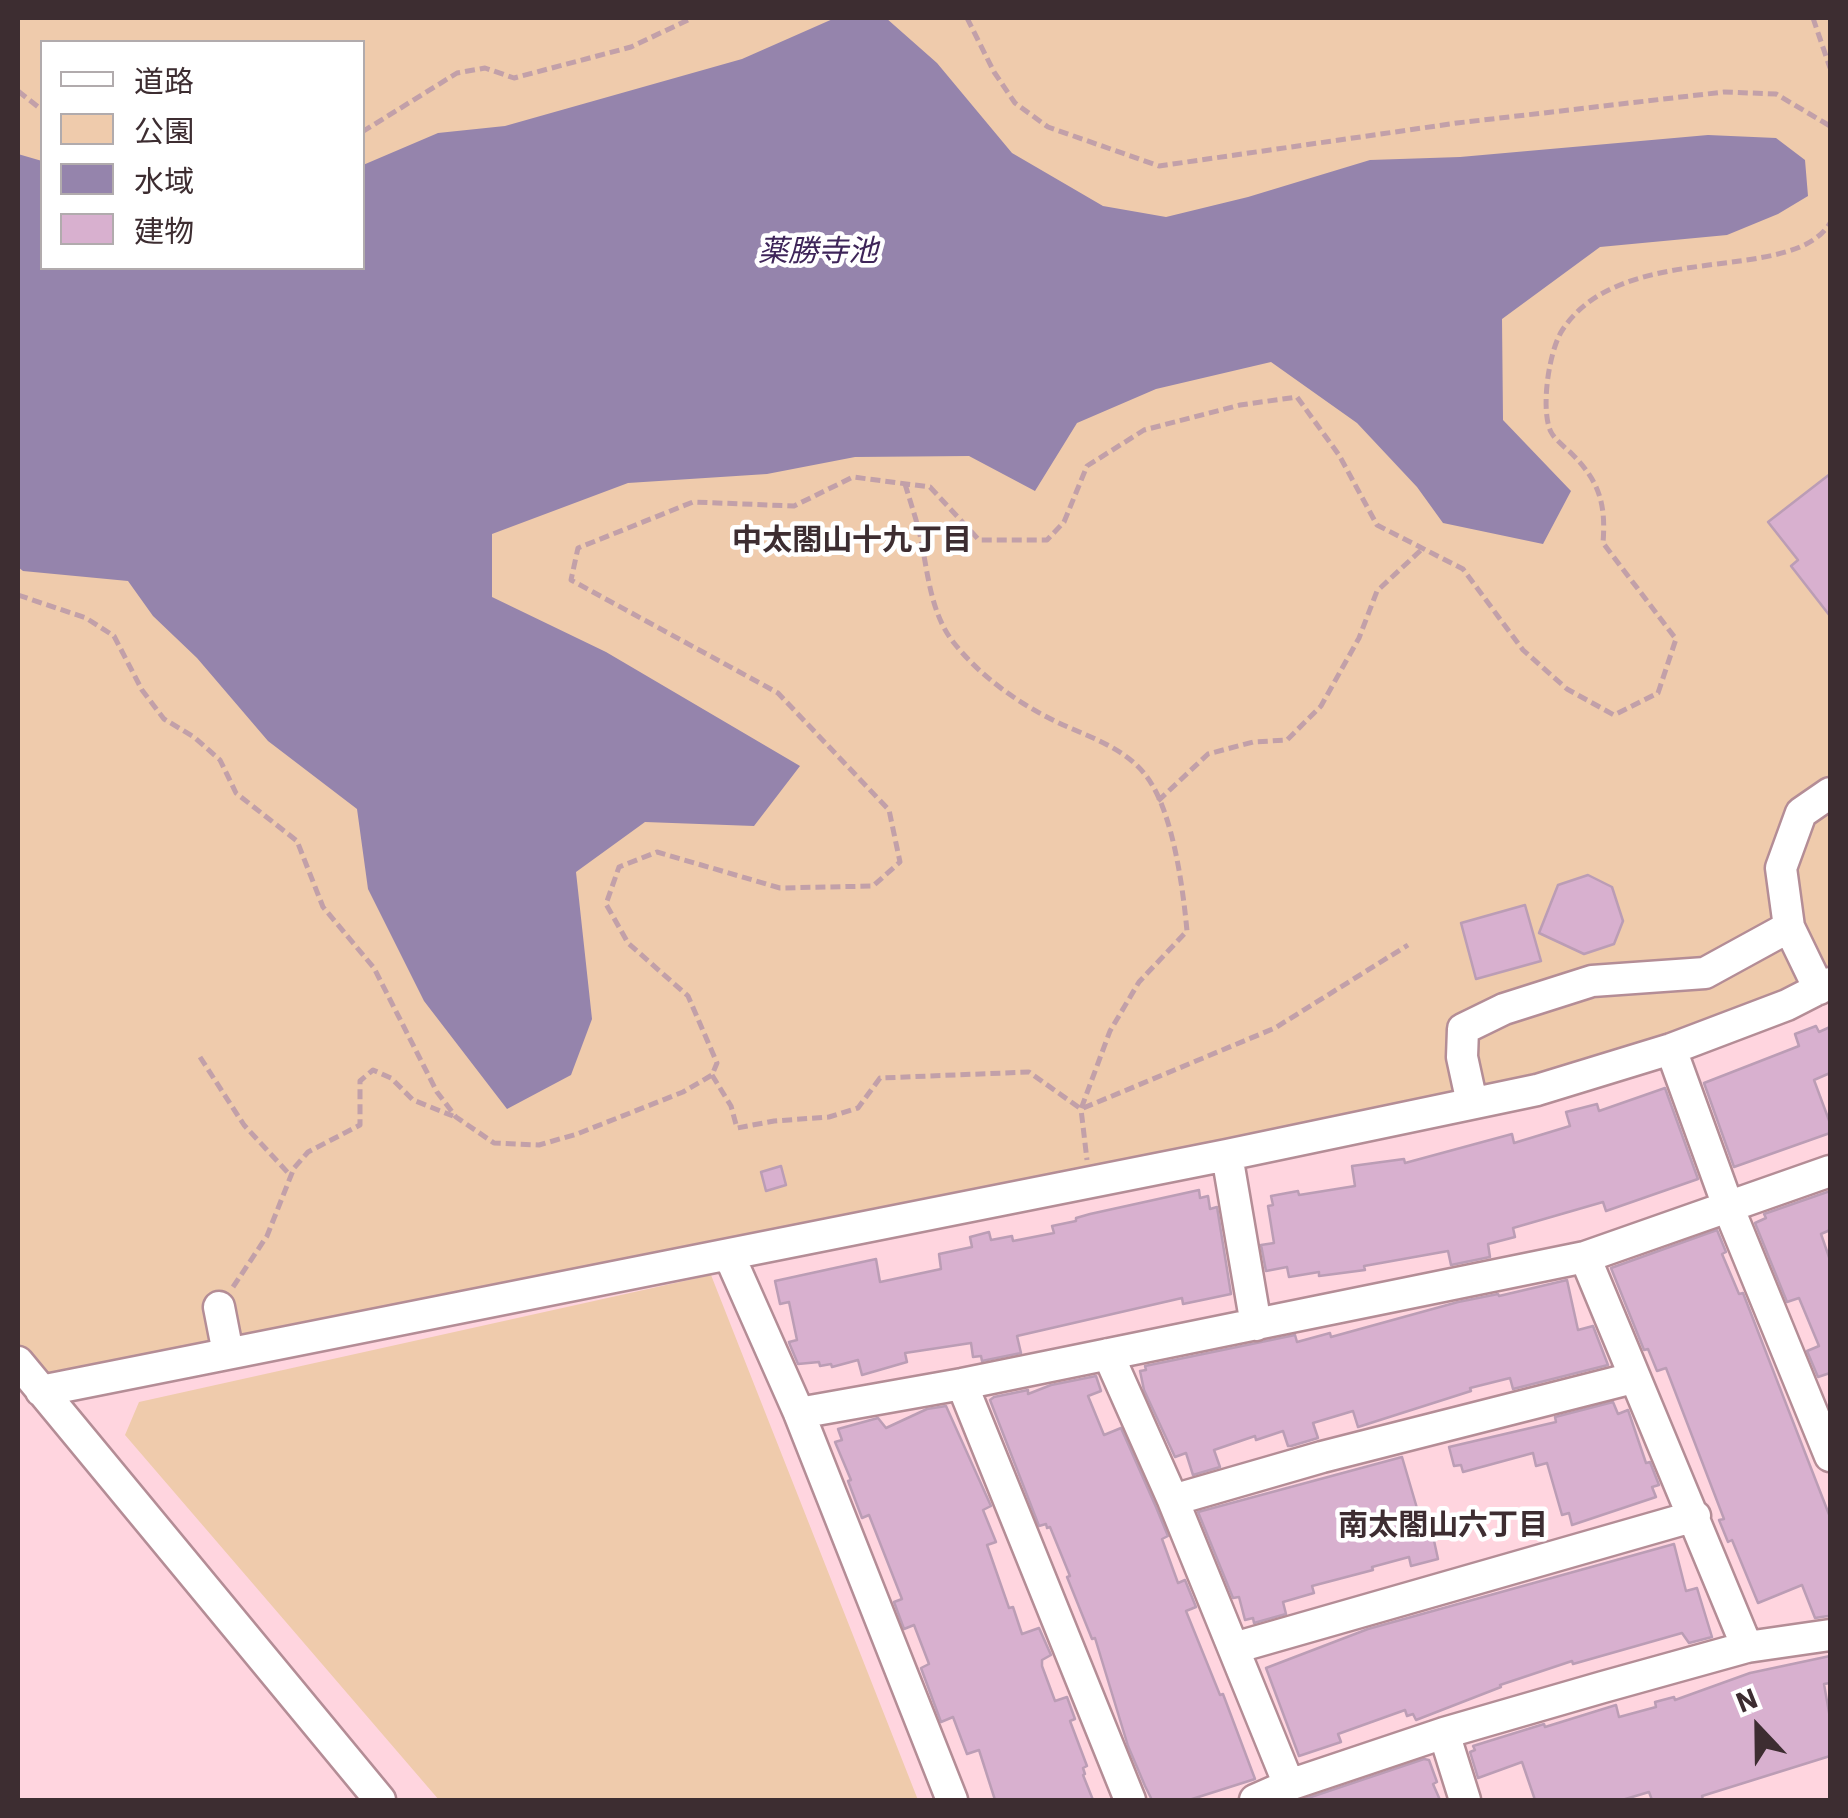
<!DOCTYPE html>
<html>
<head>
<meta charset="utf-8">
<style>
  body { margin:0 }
  #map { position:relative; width:1848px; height:1818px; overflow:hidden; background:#ffd5df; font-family:"IBM Plex Sans","Noto Sans JP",sans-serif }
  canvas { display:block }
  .frame { position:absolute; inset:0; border:20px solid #3d2d31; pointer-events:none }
  .legend { position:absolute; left:40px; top:40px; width:325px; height:230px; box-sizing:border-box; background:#fff; border:2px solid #b1abad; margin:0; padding:12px 18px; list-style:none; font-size:30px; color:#3d2d31 }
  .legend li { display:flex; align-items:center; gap:20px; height:50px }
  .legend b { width:50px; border:2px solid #b1abad }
  .north { position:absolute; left:1708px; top:1678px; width:100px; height:100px; -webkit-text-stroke:8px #fff; paint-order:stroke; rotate:338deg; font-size:28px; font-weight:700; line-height:40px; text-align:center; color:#3d2d31 }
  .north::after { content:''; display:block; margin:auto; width:35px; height:45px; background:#3d2d31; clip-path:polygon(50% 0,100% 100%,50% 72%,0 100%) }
</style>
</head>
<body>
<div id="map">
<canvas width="1848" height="1818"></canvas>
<div class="frame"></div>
<ul class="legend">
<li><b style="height:12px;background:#fff"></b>道路</li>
<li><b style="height:28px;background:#efcbac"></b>公園</li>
<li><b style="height:28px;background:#9584ac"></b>水域</li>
<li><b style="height:28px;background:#d8b0cf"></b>建物</li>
</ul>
<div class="north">N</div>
</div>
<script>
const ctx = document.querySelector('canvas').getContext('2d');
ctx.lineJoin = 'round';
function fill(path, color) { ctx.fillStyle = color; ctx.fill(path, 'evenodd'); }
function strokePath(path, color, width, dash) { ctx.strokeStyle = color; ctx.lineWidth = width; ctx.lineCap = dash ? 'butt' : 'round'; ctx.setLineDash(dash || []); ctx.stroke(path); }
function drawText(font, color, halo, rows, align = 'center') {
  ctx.font = font + ' "IBM Plex Sans","Noto Sans JP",sans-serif'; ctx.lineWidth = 9; ctx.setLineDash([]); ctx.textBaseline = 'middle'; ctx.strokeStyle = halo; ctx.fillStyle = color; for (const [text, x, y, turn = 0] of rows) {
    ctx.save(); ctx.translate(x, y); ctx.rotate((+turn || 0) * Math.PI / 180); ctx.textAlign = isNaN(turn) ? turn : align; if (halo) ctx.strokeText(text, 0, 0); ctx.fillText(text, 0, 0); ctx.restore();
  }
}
const green = new Path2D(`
  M18,18H1830V985L1660,1056L44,1391L18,1360ZM42,42H362V268H42Z
  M711,1275L918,1800H439L125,1435L139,1402Z`);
const water = new Path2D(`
  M835,18H886L937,63L1012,153L1103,206L1166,217L1248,197L1370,160L1460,157L1708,135L1776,138L1805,160L1808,196L1778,214L1727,235L1600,247L1502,319L1503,420L1571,491L1543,544L1443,523L1417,487L1357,423L1271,362L1156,389L1077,423L1035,491L969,456L855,457L767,474L628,483L492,534V597L606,652L800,766L754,826L645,822L576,872L592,1019L571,1075L507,1109L424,1001L368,889L357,809L268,741L197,658L153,616L128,581L23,571L18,567V154L42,161V268H362L363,165L438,133L505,126L742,59Z`);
const building = new Path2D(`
  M1830,474V616L1791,566L1798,560L1768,522Z
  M1588,875L1612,887L1623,921L1614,944L1584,954L1539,933L1558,885Z
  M1525,905L1541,961L1476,979L1461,923Z
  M1816,1026L1819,1032L1830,1027V1073L1814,1080L1830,1123V1133L1734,1167L1704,1083L1799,1046L1795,1034Z
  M1665,1088L1698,1179L1606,1211L1603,1202L1513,1228L1515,1237L1488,1244L1490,1257L1451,1265L1448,1251L1364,1266L1365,1270L1319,1276V1272L1289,1277L1287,1267L1266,1271L1261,1245L1274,1243L1268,1206L1273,1205L1271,1196L1298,1191L1299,1195L1355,1186L1352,1166L1404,1159L1405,1163L1512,1134L1514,1143L1570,1126L1566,1112L1597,1104L1599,1111Z
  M781,1166L786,1185L766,1191L761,1172Z
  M1199,1190L1200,1198L1208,1196L1210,1209L1217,1207L1231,1294L1183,1304L1182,1298L1017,1336L1021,1353L982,1361L981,1356L973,1357L971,1343L905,1353L907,1362L862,1375L858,1360L832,1367L831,1364L820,1366L819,1362L798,1364L790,1345L789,1342L797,1340L789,1302L780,1304L775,1281L876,1259L880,1282L941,1269L939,1254L972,1247L970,1237L989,1232L991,1240L1012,1236L1013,1241L1054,1233L1052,1226L1076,1221V1218L1090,1214Z
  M1830,1191V1230L1821,1234L1830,1260V1373L1818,1377L1807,1351L1819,1346L1799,1298L1787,1302L1755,1223L1766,1218L1764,1214Z
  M1717,1230L1726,1252L1722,1254L1739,1294L1743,1293L1830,1517V1616H1828L1815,1618L1802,1585L1758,1603L1732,1540L1728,1542L1719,1520L1724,1519L1666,1368L1657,1371L1648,1349L1644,1350L1611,1268Z
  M1567,1280L1578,1330L1593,1326L1608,1365L1513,1389L1510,1378L1470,1388L1471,1391L1358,1427L1353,1411L1313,1423L1318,1438L1291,1446H1288L1283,1431L1256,1440L1255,1436L1214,1450L1220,1467L1193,1475L1186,1453L1175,1457L1144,1390L1140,1371L1146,1370L1145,1366L1295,1335L1297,1342L1330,1333L1331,1337L1458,1302L1498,1294L1499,1296Z
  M1096,1376L1101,1391L1088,1396L1104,1435L1121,1428L1156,1507L1168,1536L1162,1539L1178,1583L1185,1580L1196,1607L1186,1611L1220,1695L1223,1694L1255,1779L1189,1800H1152L1145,1786L1128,1746L1095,1638L1092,1639L1067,1577L1070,1576L1050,1527L1047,1528L1046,1524L1039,1526L990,1400L994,1397L1028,1390V1394L1051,1385Z
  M1613,1402L1618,1414L1628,1410L1646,1463L1650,1462L1659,1485L1652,1487L1656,1497L1572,1525L1569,1513L1562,1515L1547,1463L1536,1466L1533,1453L1463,1472L1461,1465L1454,1466L1449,1447L1556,1422L1555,1417Z
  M946,1406L991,1506L983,1510L996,1542L987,1545L1009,1608L1013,1607L1022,1634L1039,1628L1051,1655L1042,1660V1666L1055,1701L1067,1697L1075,1719L1070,1721L1087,1766L1083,1768L1085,1774L1083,1775L1093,1800H995L979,1750L967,1754L953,1717L941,1722L921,1668L929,1664L914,1625L904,1629L894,1602L902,1599L869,1515L862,1518L848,1481L851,1480L835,1442L842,1440L838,1429L878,1418L886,1428L927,1409Z
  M1402,1457L1419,1515L1428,1513L1438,1559L1411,1566L1409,1557L1372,1567L1373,1570L1312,1586L1314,1593L1283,1602L1286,1614L1254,1623L1253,1618L1245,1620L1239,1597L1233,1598L1198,1512Z
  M1674,1544L1686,1591L1697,1588L1712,1637L1689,1643L1682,1633L1573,1664L1572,1661L1500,1685L1501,1687L1416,1720L1413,1714L1407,1716L1405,1710L1338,1734L1341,1742L1299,1756L1266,1668L1368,1629Z
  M1830,1656V1683L1824,1684L1830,1718V1756L1702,1796L1703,1800H1652L1649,1792L1622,1800H1535L1522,1762L1478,1778L1470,1752L1475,1750L1473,1746L1544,1724L1545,1727L1616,1705L1619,1717L1656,1707L1655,1702L1674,1697L1675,1700L1750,1673Z
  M1424,1759L1429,1760L1437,1782L1433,1784L1440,1800H1302Z`);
const path = new Path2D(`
  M967,18L994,72L1015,103L1048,127L1159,166L1457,123L1724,92L1776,94L1830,126
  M1813,18L1830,68
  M18,91L42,110
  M362,132L457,73L485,68L514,78L631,47L692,18
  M905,484C910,501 916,518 920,535C928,572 930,613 954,643C980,676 1019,704 1057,722C1088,737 1125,747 1147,777C1173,812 1183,888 1187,931L1139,982L1110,1031L1081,1109L1087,1160
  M18,595L86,618L114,636L142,690L164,719L194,737L220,760L236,793L297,841L323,907L374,968L437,1092L456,1117L494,1143L539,1145L577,1134L683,1092L712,1075L717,1063L688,996L628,943L606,904L619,867L657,852L780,888L873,886L900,862L889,810L778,693L571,580L578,548L693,502L794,506L853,477L930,487L979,540H1047L1064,522L1087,466L1144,430L1240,405L1297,397L1339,455L1377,525L1463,569L1523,650L1567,689L1614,715L1658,693L1676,639L1603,543C1606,505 1600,482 1572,454C1566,448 1555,440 1551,432C1540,410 1549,349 1563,329C1624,238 1792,286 1830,223
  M1158,801L1208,754L1253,742L1287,740L1321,706L1359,638L1377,591L1421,550
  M200,1057L244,1125L290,1175
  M712,1075L731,1106L737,1128L774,1121L829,1117L858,1108L880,1078L1029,1072L1081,1109L1275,1028L1408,945
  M233,1287L267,1236L294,1168L308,1152L360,1125V1081L373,1070L391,1078L413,1100L453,1116`);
const minor = new Path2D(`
  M1819,989L1789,927L1781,868L1801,813L1830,793
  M1671,1049L1729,1209L1830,1456
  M1472,1103L1462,1057L1463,1029L1504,1009L1592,981L1705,973L1789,927
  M1227,1155L1256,1325
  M729,1255L799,1413L952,1800
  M1585,1257L1747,1647
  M219,1307L228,1353
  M1108,1354L1173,1500L1289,1785
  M18,1362L380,1800
  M962,1384L1130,1800
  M41,1391L1227,1155L1537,1090L1671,1049L1787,1005L1830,983
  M799,1413L962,1384L1585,1257L1830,1171
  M1173,1500L1322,1457L1633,1378
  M1234,1648L1695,1516
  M1444,1733L1465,1800
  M1255,1800L1289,1785L1444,1733L1603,1687L1747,1647L1830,1635`);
const waterNames = [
  ["薬勝寺池",818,252]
];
const neighbourhoodNames = [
  ["中太閤山十九丁目",852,541],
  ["南太閤山六丁目",1443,1526]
];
fill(green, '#efcbac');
fill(water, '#9584ac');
fill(building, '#d8b0cf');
strokePath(building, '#bb9db5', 2.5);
strokePath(minor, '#b48d96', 35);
strokePath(path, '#c2a0a9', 5, [10, 5]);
strokePath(minor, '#fff', 30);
drawText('italic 30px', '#3e2559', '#fff', waterNames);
drawText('bold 30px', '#3d2d31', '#fff', neighbourhoodNames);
</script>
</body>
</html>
